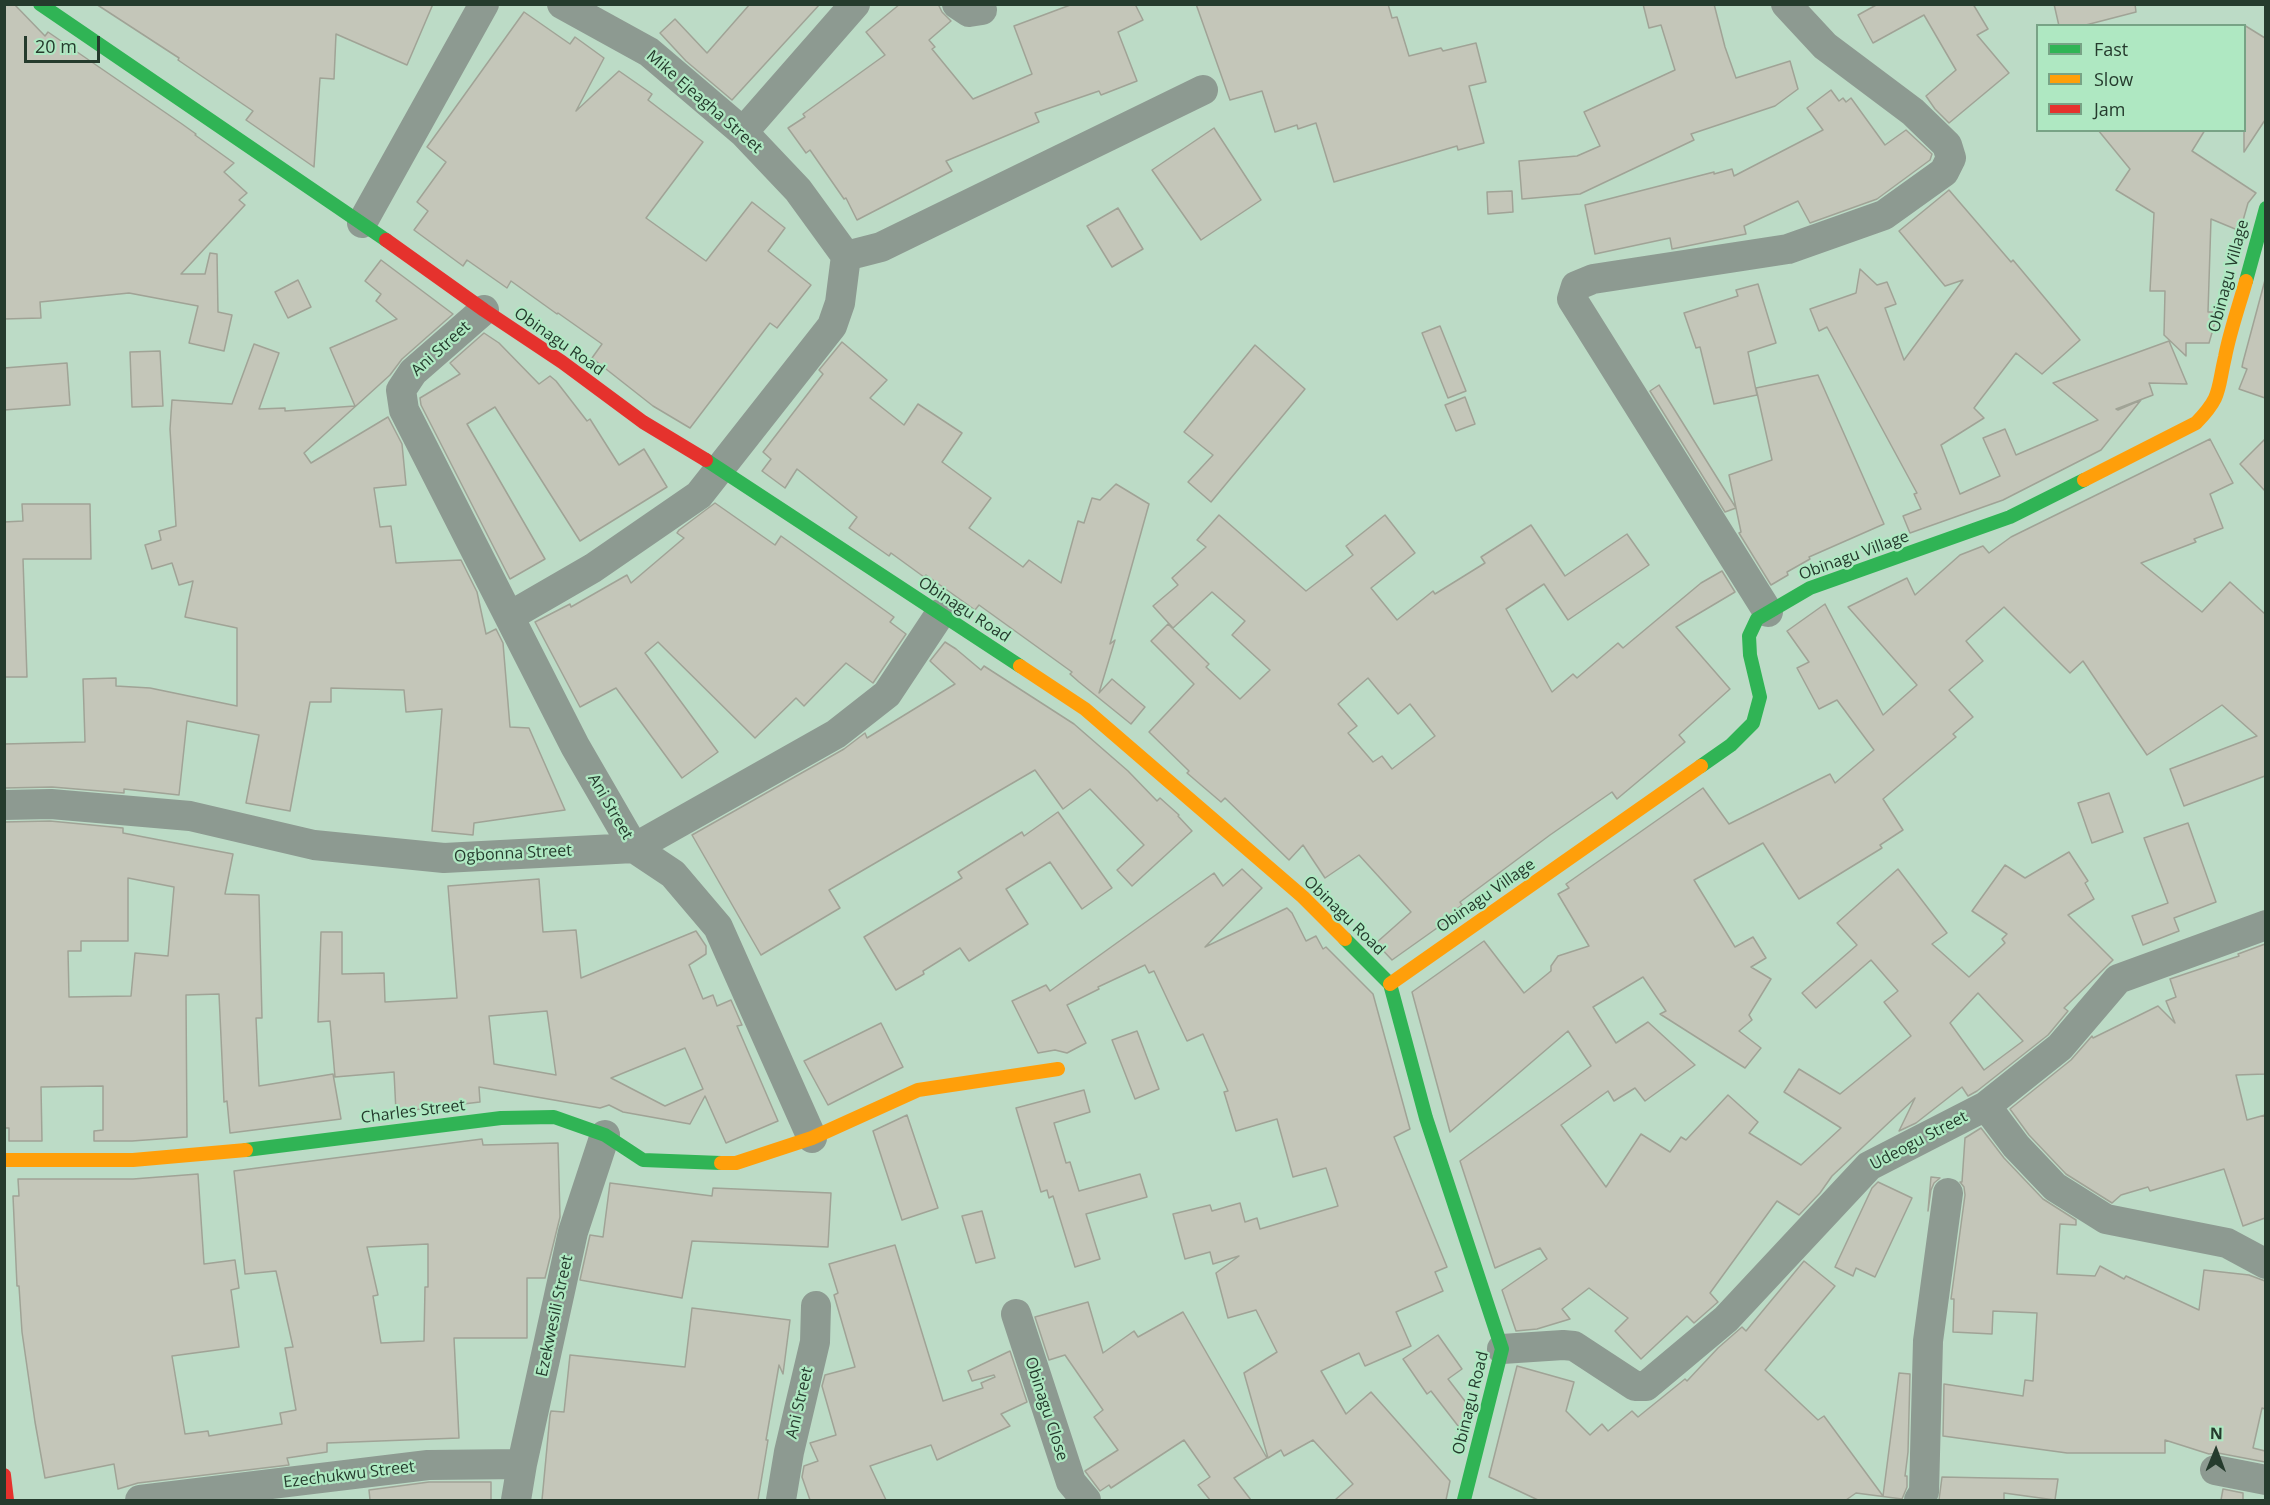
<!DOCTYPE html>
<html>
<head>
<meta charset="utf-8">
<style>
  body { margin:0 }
  #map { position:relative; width:2270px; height:1505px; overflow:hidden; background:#bcdbc6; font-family:"Open Sans",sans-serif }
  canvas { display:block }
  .frame { position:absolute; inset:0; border:6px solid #253b2d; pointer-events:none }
  .legend { position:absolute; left:2036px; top:24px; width:210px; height:108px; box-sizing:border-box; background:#afe8c2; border:2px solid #78a386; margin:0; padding:8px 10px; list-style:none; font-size:18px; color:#253b2d }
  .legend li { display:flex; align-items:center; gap:12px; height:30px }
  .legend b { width:30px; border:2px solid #78a386 }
  .north { position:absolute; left:2186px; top:1421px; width:60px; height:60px; -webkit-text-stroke:4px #afe8c2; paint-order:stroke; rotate:1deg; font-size:16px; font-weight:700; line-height:24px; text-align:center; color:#253b2d }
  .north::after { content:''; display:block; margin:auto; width:21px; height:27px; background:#253b2d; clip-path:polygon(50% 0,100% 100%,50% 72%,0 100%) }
  .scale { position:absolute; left:24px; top:36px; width:76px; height:27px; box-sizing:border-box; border:3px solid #253b2d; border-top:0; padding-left:8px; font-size:18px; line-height:21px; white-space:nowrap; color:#253b2d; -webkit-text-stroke:4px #afe8c2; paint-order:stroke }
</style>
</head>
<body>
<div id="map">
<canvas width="2270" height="1505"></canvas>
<div class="frame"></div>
<ul class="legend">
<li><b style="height:8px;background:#30b455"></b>Fast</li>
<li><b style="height:8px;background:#ff9f0a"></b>Slow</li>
<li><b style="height:8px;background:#e5322d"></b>Jam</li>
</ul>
<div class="north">N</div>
<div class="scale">20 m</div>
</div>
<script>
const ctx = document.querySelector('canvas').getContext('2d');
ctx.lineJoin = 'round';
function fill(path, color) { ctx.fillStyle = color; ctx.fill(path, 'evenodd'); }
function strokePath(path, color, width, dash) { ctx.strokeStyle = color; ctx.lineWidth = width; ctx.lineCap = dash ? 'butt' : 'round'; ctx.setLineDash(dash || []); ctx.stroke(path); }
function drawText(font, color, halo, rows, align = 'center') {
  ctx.font = font + ' "Open Sans",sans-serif'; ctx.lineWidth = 4.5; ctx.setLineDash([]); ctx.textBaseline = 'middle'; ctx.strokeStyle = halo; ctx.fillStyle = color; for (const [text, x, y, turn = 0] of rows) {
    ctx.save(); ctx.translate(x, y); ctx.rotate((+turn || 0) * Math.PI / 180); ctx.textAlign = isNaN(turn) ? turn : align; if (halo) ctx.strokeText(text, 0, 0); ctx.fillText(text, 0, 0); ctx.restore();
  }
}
const building = new Path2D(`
  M4,4H14L45,36L48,32L182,124L196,134L195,135L234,163L224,172L247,193L239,200L245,205L181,274H205L210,253L217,254L218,312L232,315L224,351L189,343L198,306L129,293L40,302L41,318L4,319Z
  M96,4H433L407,65L336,34L334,79L320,78L314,167L246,120L253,111L178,60L179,58Z
  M750,4H820L732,100L686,61L660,33L675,19L707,53Z
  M900,4H938L942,12L951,21L929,40L935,47L932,49L973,99L1032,74L1014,26L1073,4H1135L1143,20L1118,32L1137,81L1101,95L1099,91L1035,113L1039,122L946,161L952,171L857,220L846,198L844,199L810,150L806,153L788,128L805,117L803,114L885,55L866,32Z
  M1196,4H1388L1392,18L1397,17L1409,56L1441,48L1443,51L1476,43L1486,82L1469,86L1484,143L1458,150L1457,146L1334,182L1316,123L1298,129L1297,125L1275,132L1262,91L1230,100Z
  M1643,4H1714L1725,47L1736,78L1790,61L1798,89L1775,106L1691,134L1694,140L1580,194L1522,199L1519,161L1577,156L1600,146L1584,112L1675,70L1661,25L1649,28Z
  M1878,4H1973L1988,29L1977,35L2009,73L1949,123L1935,109L1926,96L1956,70L1924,15L1873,43L1858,15Z
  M2054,4H2135L2136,12L2082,26H2059Z
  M524,12L570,44L575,37L604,58L576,111L619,71L652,94L648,100L703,142L646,218L706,261L752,202L785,228L768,251L811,285L777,328L770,323L690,428L653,406L592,358L602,344L558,313L557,314L511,281L507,288L467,260L463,266L414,230L428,211L417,202L446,162L427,147Z
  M2244,25L2265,38V120L2244,152Z
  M1831,90L1839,101L1843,98L1846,102L1851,98L1885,145L1906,130L1932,154L1930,160L1877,199L1810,223L1798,201L1744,226L1746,234L1672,249L1670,238L1595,254L1585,205L1714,172V174L1732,169L1734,176L1823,130L1807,108Z
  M1214,128L1261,200L1201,240L1152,170Z
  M2098,130H2205L2192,151L2256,193L2248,203L2240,231L2211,219L2208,312H2218L2209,343H2186V356L2164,335L2165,291H2150L2154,213L2116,190L2130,169Z
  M1949,190L2011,262L2013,260L2080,340L2042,374L2016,353L1974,408L1984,418L1941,445L1960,494L2000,476L1983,438L2005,429L2016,455L2098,420L2053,383L2169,341L2187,384L2149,383L2153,395L2116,409L2118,410L2141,400L2101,450L2003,500L1910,533L1903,516L1921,509L1914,494L1917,493L1827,327L1819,331L1810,309L1856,293L1860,269L1877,285L1887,282L1896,304L1885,308L1904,360L1963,280L1945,286L1899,231Z
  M1512,191L1513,212L1488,214L1487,192Z
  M1118,208L1143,249L1112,267L1087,226Z
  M381,260L453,314L402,359L390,375L304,453L311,463L388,417L402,444L406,485L374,488L380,527L391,526L396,563L461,560L477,592L486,634L496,629L503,643L510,727L529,728L565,810L474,823L473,835L432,831L442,709L406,712L404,690L331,688V702H310L290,811L246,803L259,735L187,721L179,795L124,789V793L52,787L4,788V744L85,742L83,679L116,678V686L150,688L237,706V628L185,617L193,581L179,585L172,563L152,569L145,545L161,540L159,531L176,526L170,429L172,400L232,404L254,344L279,353L259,409L285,408V411L355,406L330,348L397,319L376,301L381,294L365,281Z
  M298,280L311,307L288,318L275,292Z
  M2265,280V398L2239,389L2247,369L2242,367L2243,362Z
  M1758,284L1776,343L1748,352L1757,395L1714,404L1700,347L1696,348L1684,313L1738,296L1736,290Z
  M1440,326L1466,391L1448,398L1422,333Z
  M484,333L499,343L539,384L550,376L556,381L587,421L590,419L619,465L644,449L667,487L580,541L495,407L467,424L545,559L510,579L421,405L420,398L460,374L450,363Z
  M842,342L887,380L870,398L904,425L918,404L962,433L942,462L991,498L969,528L1023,567L1029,560L1061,583L1078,521L1084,523L1092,498L1100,500L1116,484L1149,504L1110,644L1115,640L1099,693L1112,679L1145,707L1131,724L1079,682L1070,674L1072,672L979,605L975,610L926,575L924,577L891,553L889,556L849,528L857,517L797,469L785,488L762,471L771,459L763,452L823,374L819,370Z
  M1255,345L1305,389L1211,502L1188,482L1213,455L1184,432Z
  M160,351L163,406L132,407L130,352Z
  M67,363L70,405L4,410V368Z
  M1818,375L1884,524L1809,557L1810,559L1787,572L1788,575L1771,585L1739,533L1741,532L1736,508L1725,512L1650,391L1659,385L1736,508L1729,475L1772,460L1756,388Z
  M1465,397L1475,424L1456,431L1445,405Z
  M2210,439L2233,483L2210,494L2223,528L2194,539L2196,542L2141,563L2202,612L2230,582L2265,614V776L2184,806L2170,769L2257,736L2222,705L2147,755L2083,661L2070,673L2004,607L1966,641L1983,661L1949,690L1973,717L1953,734L1956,737L1883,799L1903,830L1880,845L1882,848L1799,899L1763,843L1694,880L1735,947L1753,937L1766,958L1751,967L1771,979L1749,1015L1752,1020L1739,1031L1761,1048L1745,1068L1660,1014L1666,1011L1643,977L1593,1007L1616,1043L1648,1022L1695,1065L1645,1101L1635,1088L1614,1101L1608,1091L1561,1125L1606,1187L1641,1134L1670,1152L1681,1137L1686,1140L1728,1095L1758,1122L1749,1133L1801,1165L1841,1128L1784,1092L1799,1069L1840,1094L1911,1036L1884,1002L1898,991L1871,960L1816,1008L1802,993L1857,945L1837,923L1898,869L1947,933L1932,944L1969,977L2005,943L2002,939L2007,934L1972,911L2005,865L2025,878L2069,852L2088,881L2085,883L2094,899L2068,915L2113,960L2064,1008L2068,1011L2048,1035L1977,1091L1968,1096L1962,1087L1916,1123L1899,1131L1915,1098L1832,1176L1820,1193L1799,1215L1777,1201L1710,1293L1718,1302L1694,1323L1687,1316L1641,1359L1615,1331L1628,1318L1589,1288L1562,1309L1570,1319L1537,1329L1516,1331L1502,1290L1547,1259L1540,1248L1495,1268L1460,1161L1591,1066L1568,1031L1450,1132L1412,992L1484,941L1524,993L1551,971V966L1558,956L1589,946L1558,894L1569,888L1566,884L1703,788L1729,824L1830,774L1835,783L1874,750L1837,700L1819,709L1797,668L1809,662L1787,631L1825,604L1883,715L1917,685L1848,607L1907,578L1915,595L1960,555L1983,546L1989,553L2011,537ZM1978,993L2023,1041L1984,1070L1950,1023Z
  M2265,439V491L2240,464Z
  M715,503L775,545L781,536L894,617L890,622L906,634L873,683L846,663L804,706L796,698L755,738L658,642L645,653L718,752L682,778L616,688L580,707L535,622L570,604L571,607L627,575L631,583L684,538L677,533L679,530Z
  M22,504H90L91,559H23L27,677H4V522L23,521Z
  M1219,515L1306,591L1353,555L1346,546L1385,515L1415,553L1371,588L1397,620L1433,591L1435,594L1485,563L1481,557L1531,525L1565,576L1627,534L1649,565L1568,620L1544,584L1506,609L1552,692L1573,674L1577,678L1618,643L1623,648L1701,583L1722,571L1735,592L1676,627L1730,689L1679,735L1685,742L1617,799L1612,792L1550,835L1460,902L1462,905L1458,908L1461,911L1392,960L1376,943L1411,912L1359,855L1325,878L1303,845L1289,860L1225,798L1221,802L1187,773L1189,771L1149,732L1194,684L1151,641L1168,624L1209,664L1206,667L1240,699L1270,670L1232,635L1245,621L1212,592L1173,628L1153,606L1178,585L1172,578L1206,547L1197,540ZM1368,678L1398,714L1410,704L1435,736L1392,769L1382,756L1373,762L1348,733L1357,726L1338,704Z
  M945,642L956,649L981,670L984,666L1074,724L1128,771L1157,801L1160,798L1179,815L1178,816L1192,831L1132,886L1117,870L1144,845L1090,789L1063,809L1035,770L829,890L840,908L761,955L692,835L844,749L865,733L867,738L955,684L930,661Z
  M2109,793L2123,832L2092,843L2078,803Z
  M1058,812L1112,888L1082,909L1050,862L1006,889L1028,924L969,961L960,948L923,971L924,974L896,990L864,937L962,878L958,872L1022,832L1024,836Z
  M50,821L123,828V833L233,854L225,894L259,895L262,1018H256L259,1086L333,1074L341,1119L230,1133L227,1101L224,1102L219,994L186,995L187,1137L132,1141H94V1131L103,1130V1086L41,1087L42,1141H9V1128H4V822ZM128,878L174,887L168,956L135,953L131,996L69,997L68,951H81V941H128Z
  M2188,823L2216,902L2174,918L2179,931L2143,945L2132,916L2168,903L2144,838Z
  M1242,869L1262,888L1205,947L1287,908L1292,913L1306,941L1316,936L1323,949L1326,947L1373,994L1410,1129L1394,1137L1447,1267L1435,1272L1443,1291L1396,1312L1411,1346L1365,1366L1359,1353L1321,1371L1346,1414L1371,1392L1450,1481L1446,1500H1335L1353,1484L1313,1440L1284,1456L1281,1450L1268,1458L1244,1373L1277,1352L1256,1310L1228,1318L1216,1273L1239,1256L1213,1264L1210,1252L1185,1259L1173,1214L1210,1205L1212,1211L1240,1203L1245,1222L1257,1218L1260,1229L1338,1206L1326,1168L1293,1177L1277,1119L1236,1131L1224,1092L1228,1091L1203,1034L1187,1041L1154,971L1149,973L1145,965L1098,987L1099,989L1067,1005L1086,1043L1067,1053L1055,1050L1038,1053L1012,1001L1046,985L1050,991L1214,873L1223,886Z
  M539,879L543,932L576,930L581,978L696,931L706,946V954L689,965L703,999L713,995L717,1006L731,1000L742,1025L737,1026L778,1121L726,1143L705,1096L690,1124L623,1112L609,1105L600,1108L479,1087L480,1102L396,1112L394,1072L335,1077L330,1021L318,1022L321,932H342V974L384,973L385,1002L457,998L448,886ZM547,1011L556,1075L494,1064L489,1016ZM685,1048L703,1089L665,1106L611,1078Z
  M2265,944V1074L2236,1075L2247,1120L2265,1115V1218L2243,1226L2224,1169L2150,1191L2148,1187L2121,1195L2112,1203L2066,1174L2029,1135L2010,1109L2071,1060L2092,1036L2093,1038L2158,1006L2175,1023L2166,1001L2176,997L2170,979L2239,956L2238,954Z
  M881,1023L903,1067L828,1105L804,1061Z
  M1137,1031L1159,1089L1135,1099L1112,1040Z
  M1084,1090L1090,1112L1054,1123L1066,1163L1070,1162L1079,1191L1140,1174L1147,1197L1086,1214L1100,1259L1075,1267L1053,1196L1049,1198L1047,1190L1041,1192L1016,1108Z
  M907,1115L938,1208L902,1220L873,1131Z
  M1981,1128L2004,1158L2043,1199L2076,1220V1225L2060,1224L2057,1274L2095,1276L2100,1266L2124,1279L2126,1276L2199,1310L2204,1270L2249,1275L2265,1281V1409L2262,1408L2253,1448L2265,1451V1462L2218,1453L2209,1454L2165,1440V1453H2067L1943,1436L1944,1384L2023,1396L2025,1380L2033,1381L2037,1313L1993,1311L1992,1334L1953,1332L1954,1299H1951L1965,1195L1964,1187L1960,1182H1962L1965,1138Z
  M482,1139L483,1145L558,1143L560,1217L545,1278H527V1338H454L459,1438L327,1443V1452L287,1458L289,1465L138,1483L118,1489L114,1464L45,1478L35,1422L22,1332L19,1286H17L13,1196H19L18,1179H133L198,1174L204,1264L235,1260L239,1288L231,1290L239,1347L172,1356L185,1434L208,1431L209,1436L282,1424L280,1413L296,1410L285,1348L293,1347L276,1271L245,1274L234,1171ZM428,1244V1287H425L424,1341L381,1343L373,1296L378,1295L367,1247Z
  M1931,1177L1940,1178L1934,1183L1931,1190L1928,1211Z
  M1878,1182L1912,1198L1875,1277L1856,1268L1853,1276L1835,1267L1872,1188Z
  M610,1183L712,1196L713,1188L831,1193L828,1247L692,1241L682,1298L580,1280L590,1235L603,1237Z
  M982,1211L995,1258L976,1263L962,1216Z
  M895,1245L943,1401L983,1388L981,1383L995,1377L994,1375L972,1381L968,1371L1010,1351L1027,1402L1001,1414L1010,1426L937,1460L931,1445L870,1466L886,1500H810L802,1477L804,1466L818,1461L810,1443L836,1435L822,1386L825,1375L855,1367L834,1295L838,1293L829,1264Z
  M1804,1261L1835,1286L1765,1370L1818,1420L1824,1416L1883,1496L1899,1373L1910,1374L1908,1452L1905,1476H1907V1487L1902,1499L1856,1493L1846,1500H1538L1489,1477L1517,1366L1574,1382L1566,1411L1590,1435L1602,1424L1608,1431L1632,1411L1638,1417L1685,1379L1687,1381L1718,1348L1742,1327L1746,1331Z
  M1088,1302L1103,1353L1134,1331L1138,1337L1183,1312L1267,1458L1234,1478L1251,1500H1210L1198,1485L1210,1477L1184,1440L1111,1488L1109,1485L1100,1491L1085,1471L1118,1450L1094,1417L1103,1410L1065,1355L1049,1360L1035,1317Z
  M692,1308L790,1320L783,1374L779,1365L766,1440H768L758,1500H542L550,1415L551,1411L564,1412L570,1355L685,1367Z
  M1438,1335L1462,1369L1448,1379L1468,1405L1462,1431L1431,1391L1427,1394L1403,1359Z
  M1942,1477L1990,1478L2058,1479L2055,1500L2004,1493V1500H1939Z
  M429,1482H491V1500H370L369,1490Z
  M2223,1489L2243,1493V1500H2221Z`);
const street = new Path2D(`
  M957,4L969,12L982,10
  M743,132L855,4
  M362,223L484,4
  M846,256L881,247L1203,90
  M484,310L413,372L401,390L404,410L575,746L634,848L673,874L718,927L812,1138
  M1768,612L1572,299L1576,286L1593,279L1788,249L1884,215L1944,172L1951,158L1947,145L1913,112L1825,46L1786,4
  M510,616L593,568L699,495L832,326L840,303L846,256L798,190L743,132L649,52L562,4
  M4,805L51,804L190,816L314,845L444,858L634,848L836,734L887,694L940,614
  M1986,1106L2016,1146L2055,1187L2106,1219L2227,1243L2266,1264
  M1016,1314L1071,1482L1086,1500
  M1502,1349L1563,1345L1574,1346L1635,1386H1646L1726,1319L1869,1166L1986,1106L2060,1047L2118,979L2266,925
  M2215,1470L2266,1480
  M140,1500L428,1465L522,1464
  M516,1500L522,1464L573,1232L605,1135
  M781,1500L789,1452L815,1342L816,1306
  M1919,1500L1924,1492L1928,1341L1948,1193`);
const fast = new Path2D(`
  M40,4L386,240
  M2246,281L2266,208
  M706,460L1020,666
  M1701,766L1731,745L1753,723L1760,697L1750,655L1749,636L1757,619L1810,588L2010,517L2084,480
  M1345,939L1390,984L1426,1118L1502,1349L1464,1500
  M246,1150L501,1118L554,1117L605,1135L643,1160L721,1163`);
const slow = new Path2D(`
  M2084,480L2196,423C2222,396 2217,391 2225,357C2230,331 2239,306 2246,281
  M1020,666L1085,709L1303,897L1345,939
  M1390,984L1701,766
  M4,1160H133L246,1150
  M721,1163H736L812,1138L918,1090L1058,1069`);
const jam = new Path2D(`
  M386,240L484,310L562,362L643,422L706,460
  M4,1475L7,1500`);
const streetNames = [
  ["Mike Ejeagha Street",704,102,41],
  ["Obinagu Village",2229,276,-75],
  ["Obinagu Road",559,342,35],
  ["Ani Street",441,349,-42],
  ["Obinagu Village",1854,556,-20],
  ["Obinagu Road",964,610,33],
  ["Ani Street",610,807,60],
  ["Ogbonna Street",513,854,-3],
  ["Obinagu Village",1486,896,-35],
  ["Obinagu Road",1344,916,44],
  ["Charles Street",413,1112,-7],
  ["Udeogu Street",1919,1141,-28],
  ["Ezekwesili Street",555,1316,-78],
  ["Ani Street",800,1403,-77],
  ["Obinagu Road",1471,1403,-76],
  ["Obinagu Close",1046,1409,72],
  ["Ezechukwu Street",349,1475,-7]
];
fill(building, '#c4c6b9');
strokePath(building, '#a0a396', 1.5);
strokePath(street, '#8d9a91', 30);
strokePath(fast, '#30b455', 14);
strokePath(slow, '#ff9f0a', 14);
strokePath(jam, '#e5322d', 14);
drawText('16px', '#253b2d', '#afe8c2', streetNames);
</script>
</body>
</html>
